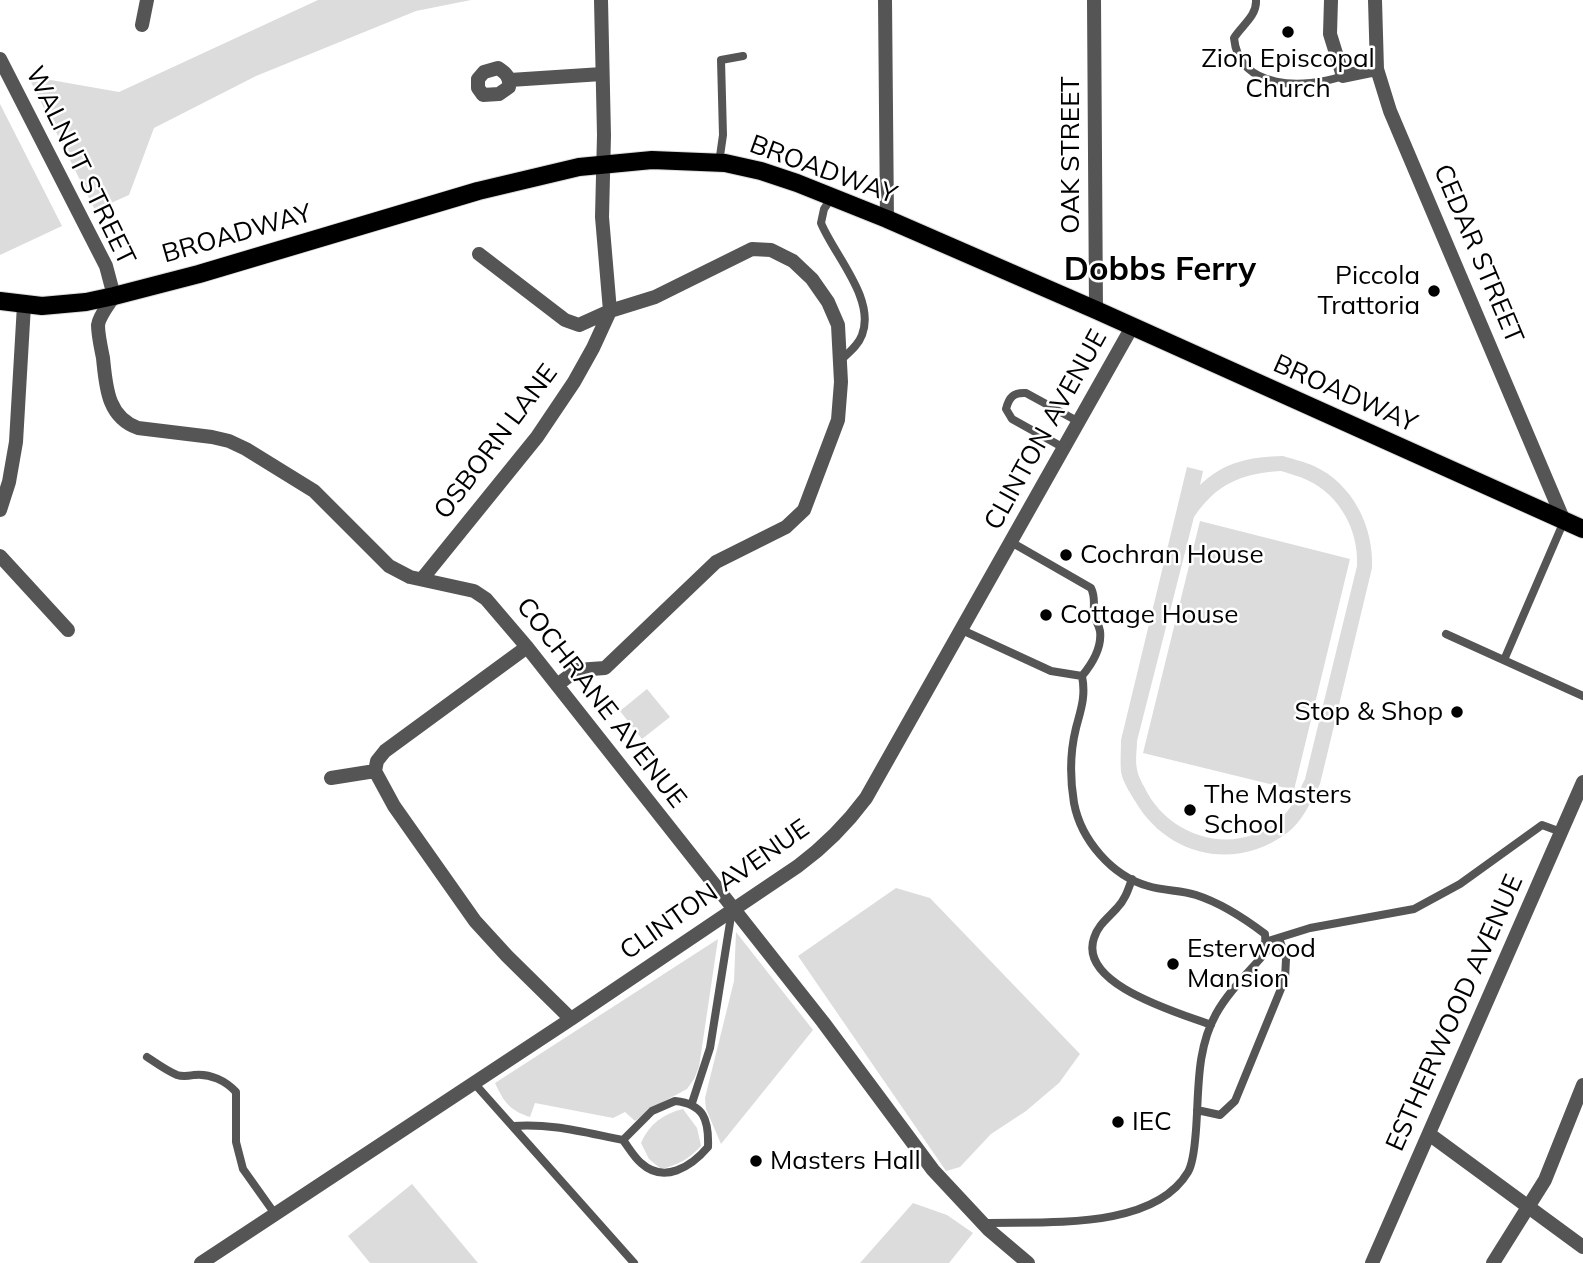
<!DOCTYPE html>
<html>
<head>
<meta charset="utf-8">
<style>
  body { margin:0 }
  canvas { display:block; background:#fff }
</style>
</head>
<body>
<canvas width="1583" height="1263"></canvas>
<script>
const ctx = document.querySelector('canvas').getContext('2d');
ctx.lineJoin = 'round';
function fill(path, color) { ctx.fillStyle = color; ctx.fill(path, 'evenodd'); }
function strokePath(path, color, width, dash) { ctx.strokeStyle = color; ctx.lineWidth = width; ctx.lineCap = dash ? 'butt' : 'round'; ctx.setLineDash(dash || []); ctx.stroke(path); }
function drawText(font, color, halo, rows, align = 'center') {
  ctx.font = font + ' Mulish,sans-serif'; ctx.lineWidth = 5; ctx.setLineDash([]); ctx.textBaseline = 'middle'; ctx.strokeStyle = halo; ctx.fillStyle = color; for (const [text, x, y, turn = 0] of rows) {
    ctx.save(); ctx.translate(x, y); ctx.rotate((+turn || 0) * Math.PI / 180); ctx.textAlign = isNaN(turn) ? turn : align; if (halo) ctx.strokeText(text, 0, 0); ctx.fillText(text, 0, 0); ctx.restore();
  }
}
const green = new Path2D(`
  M318,0H471L416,11L256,76L154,128L129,195L95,210L28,76L119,92Z
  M0,104L62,226L0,255Z
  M1283,456C1293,459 1305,462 1314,466C1353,484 1374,527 1372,568L1320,784C1311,801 1303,821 1287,833C1235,872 1167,856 1135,801C1130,793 1123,782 1121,772C1120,762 1121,750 1121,740L1187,467L1203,471L1200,485C1225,461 1251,457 1283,456ZM1281,471C1290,474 1299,476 1307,480C1340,495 1359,531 1357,566L1305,779C1298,793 1292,809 1279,820C1236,856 1174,839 1148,794C1144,786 1138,777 1137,769C1135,760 1137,750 1137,741L1194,517C1216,484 1242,473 1281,471Z
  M1200,521L1350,559L1294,790L1143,753Z
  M647,689L670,717L642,739L620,711Z
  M896,888L930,898L1080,1054L1059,1083L1026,1111L991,1134L960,1167L946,1171L798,956Z
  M736,932L813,1030L721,1144L706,1109L705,1098L734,981Z
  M718,939L699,1067L694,1079L687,1089L659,1104L635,1121L625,1112L613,1118L535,1103L530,1117C509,1110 504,1102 495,1083Z
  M683,1109L697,1128L701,1146C689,1159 678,1165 661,1169L649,1159L641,1143C649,1124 663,1114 683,1109Z
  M412,1184L478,1263H370L348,1236Z
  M913,1203L947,1215L973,1233L949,1263H860Z`);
const lane = new Path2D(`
  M1256,0C1257,16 1242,25 1234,38C1239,91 1305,89 1343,76
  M719,163L723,135L721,60L743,56
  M832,197L824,209L821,223C834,255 876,299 862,335C858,346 848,353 840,361
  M1064,448L1012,419L1006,409C1009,397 1014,392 1026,393L1079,422
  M1011,542L1091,588C1096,598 1093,605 1094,615C1095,620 1099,625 1100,631C1102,647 1092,664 1082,676
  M962,630L1051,671L1082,676C1086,696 1081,709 1076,728C1070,752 1070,779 1074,803C1081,840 1112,876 1148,886C1164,891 1181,890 1196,895C1221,903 1244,918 1265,934L1266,952C1249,972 1228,992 1216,1014C1196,1050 1199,1091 1196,1130C1195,1141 1194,1162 1188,1172C1153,1231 1044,1221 984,1223
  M1446,634L1583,696
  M1504,660L1564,521
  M1132,879C1128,890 1125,900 1117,908C1108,918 1098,925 1094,938C1078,985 1180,1013 1211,1025
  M1265,942L1310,928L1414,909L1460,884L1542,825L1561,832
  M147,1057C156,1063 167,1071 177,1075C183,1077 188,1076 194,1075C210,1073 226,1081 236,1092V1142L243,1169L275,1214
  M474,1083L634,1263
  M675,1101C704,1104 709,1120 708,1147C691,1167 664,1184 641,1163C634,1157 629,1148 623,1140L652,1111Z
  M692,1103L710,1048L732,910
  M1197,1110L1220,1115L1235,1101L1285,979L1286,959L1279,938
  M513,1126C552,1123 586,1133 623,1140`);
const street = new Path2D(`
  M885,0L887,219
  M1094,0L1096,310
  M1331,0L1330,34L1343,76L1377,69
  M1375,0L1377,69L1390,111L1564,521
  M142,25L147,0
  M0,59L106,266L114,296C109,304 99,316 98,325C98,335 101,348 103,358C106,386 107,417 138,428L212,437L229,441L246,449L314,491L389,566L410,577L474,591L486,599L527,647L823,1022L933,1170L989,1230L1028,1263
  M498,68C506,73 510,77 509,87L499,94L483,95L478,88V79L484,72Z
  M510,80L602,74
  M479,254L565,320L579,325L610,311L655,297L752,249L771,250L793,261L812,279L828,302L838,325L841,382L838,420L804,510L786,527L716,562L605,668L577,670L557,685
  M0,510L9,482L16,442L24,305
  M0,556L68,630
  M422,579L537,437L574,382L593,348L610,311L602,217L604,135L601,0
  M527,647L385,751L377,761L375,771L394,806L475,921L507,956L571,1019
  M331,778L375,771
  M1429,1134L1583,1247
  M201,1263L571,1019L798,866C825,846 846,825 866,798L1132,327
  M1372,1263L1583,782
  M1493,1263L1545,1180L1583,1085`);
const primary = new Path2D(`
  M0,301L42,306L86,302L114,296L199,274L478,191L579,167L652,160L725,163L761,171L797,183L887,219L1096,310L1583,529`);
const markers = [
  [1288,32,7,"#000"],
  [1434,291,7,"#000"],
  [1066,555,7,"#000"],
  [1046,615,7,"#000"],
  [1457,712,7,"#000"],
  [1190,810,7,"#000"],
  [1173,964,7,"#000"],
  [1118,1122,7,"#000"],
  [756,1161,7,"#000"]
];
const poiNames = [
  ["Zion Episcopal",1288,59,"center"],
  ["Church",1288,89,"center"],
  ["Piccola",1420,276,"right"],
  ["Trattoria",1420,306,"right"],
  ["Cochran House",1080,555],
  ["Cottage House",1060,615],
  ["Stop & Shop",1443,712,"right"],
  ["The Masters",1204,795],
  ["School",1204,825],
  ["Esterwood",1187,949],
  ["Mansion",1187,979],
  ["IEC",1132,1122],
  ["Masters Hall",770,1161]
];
const streetNames = [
  ["OAK STREET",1071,155,-90],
  ["WALNUT STREET",80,166,64],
  ["BROADWAY",823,170,20],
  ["BROADWAY",237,234,-16],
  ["CEDAR STREET",1478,254,67],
  ["BROADWAY",1345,394,24],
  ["CLINTON AVENUE",1046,430,-61],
  ["OSBORN LANE",496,442,-53],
  ["COCHRANE AVENUE",601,703,52],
  ["CLINTON AVENUE",715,890,-35],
  ["ESTHERWOOD AVENUE",1455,1013,-66]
];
const districtNames = [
  ["Dobbs Ferry",1160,270]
];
fill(green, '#dcdcdc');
strokePath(primary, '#dbdbdb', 20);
strokePath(lane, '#555', 8);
strokePath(street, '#555', 14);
strokePath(primary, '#000', 18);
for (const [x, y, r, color] of markers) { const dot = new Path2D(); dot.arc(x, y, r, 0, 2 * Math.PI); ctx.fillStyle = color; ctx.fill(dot); strokePath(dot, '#fff', 2.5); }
drawText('26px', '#000', '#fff', poiNames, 'left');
drawText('26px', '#000', '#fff', streetNames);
drawText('bold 33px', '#000', '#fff', districtNames);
</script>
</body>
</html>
